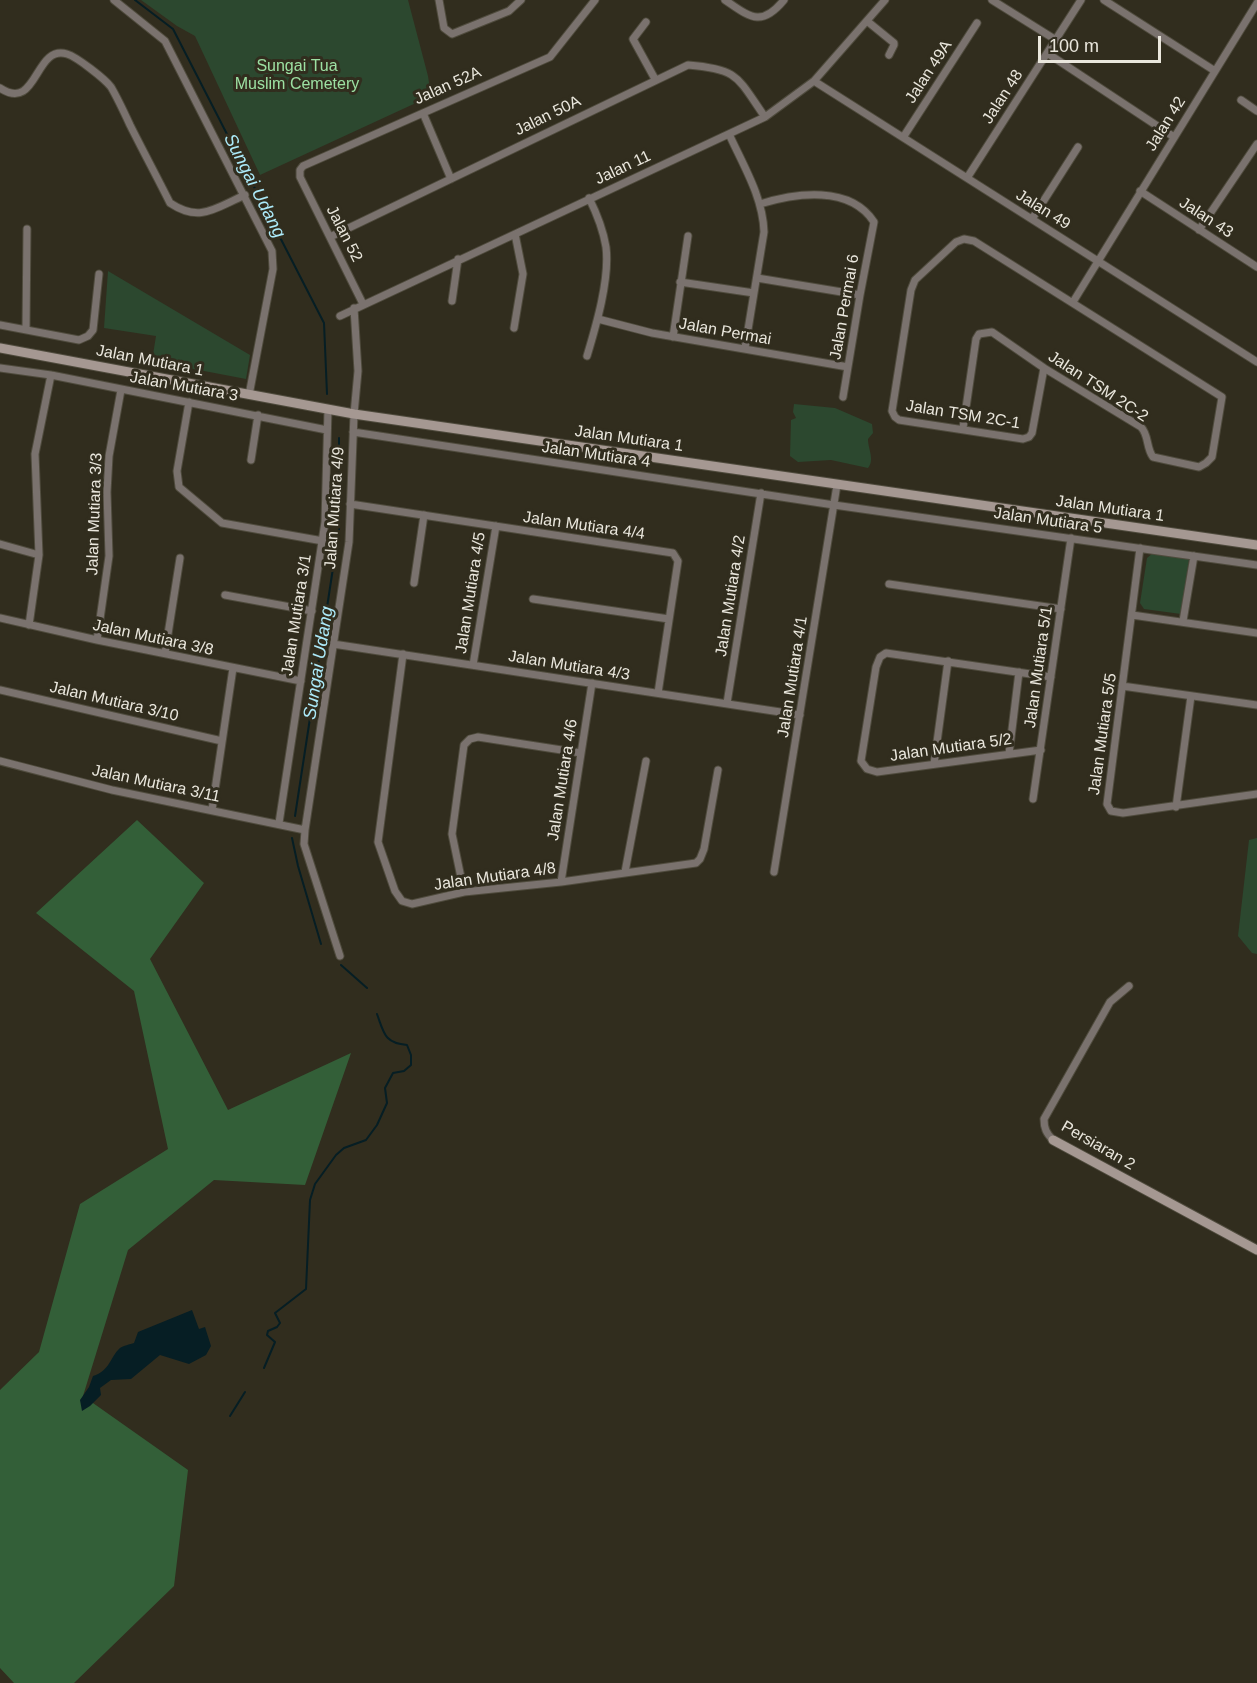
<!DOCTYPE html>
<html>
<head>
<meta charset="utf-8">
<style>
  body { margin:0 }
  #map { position:relative; width:1257px; height:1683px; overflow:hidden; background:#312d1e; font-family:Arial,sans-serif }
  canvas { display:block }
  .scale { position:absolute; left:1038px; top:36px; width:123px; height:27px; box-sizing:border-box; border:3px solid #eae7dd; border-top:0; padding-left:8px; font-size:18px; line-height:21px; white-space:nowrap; color:#eae7dd; -webkit-text-stroke:4px #312d1e; paint-order:stroke }
</style>
</head>
<body>
<div id="map">
<canvas width="1257" height="1683"></canvas>
<div class="scale">100 m</div>
</div>
<script>
const ctx = document.querySelector('canvas').getContext('2d');
ctx.lineJoin = 'round';
function fill(path, color) { ctx.fillStyle = color; ctx.fill(path, 'evenodd'); }
function strokePath(path, color, width, dash) { ctx.strokeStyle = color; ctx.lineWidth = width; ctx.lineCap = dash ? 'butt' : 'round'; ctx.setLineDash(dash || []); ctx.stroke(path); }
function drawText(font, color, halo, rows, align = 'center') {
  ctx.font = font + ' Arial,sans-serif'; ctx.lineWidth = 6; ctx.setLineDash([]); ctx.textBaseline = 'middle'; ctx.strokeStyle = halo; ctx.fillStyle = color; for (const [text, x, y, turn = 0] of rows) {
    ctx.save(); ctx.translate(x, y); ctx.rotate((+turn || 0) * Math.PI / 180); ctx.textAlign = isNaN(turn) ? turn : align; if (halo) ctx.strokeText(text, 0, 0); ctx.fillText(text, 0, 0); ctx.restore();
  }
}
const green = new Path2D(`
  M141,0H408L428,76L431,96L260,175L195,36L177,26Z
  M108,271L250,355L246,379L152,361L156,336L104,328Z
  M794,404L835,408L872,424L873,433L868,439C868,449 875,460 868,468L831,460L798,462L790,456L791,420L796,418L793,412Z
  M1153,553L1189,559L1181,614L1144,609L1140,603L1147,558Z
  M1257,838V954L1252,953L1238,936L1249,840Z`);
const forest = new Path2D(`
  M137,820L204,883L150,959L228,1110L351,1053L305,1185L214,1180L128,1250L83,1396L188,1470L174,1586L74,1683H14L0,1668V1390L39,1352L80,1204L168,1149L134,991L36,913Z`);
const water = new Path2D(`
  M192,1310L199,1329L205,1327L211,1346L206,1355L189,1364L160,1355L131,1379L111,1380L100,1388L101,1395L90,1406L82,1411L80,1400L89,1387L93,1376C110,1371 110,1357 120,1348C123,1346 130,1344 134,1343L138,1332Z`);
const stream = new Path2D(`
  M135,0L173,29L324,323L327,394
  M295,816L339,529V438
  M292,838L298,866L321,944
  M341,965L367,988
  M264,1368L275,1342L267,1335L268,1331L277,1327L280,1323L275,1313L306,1289L310,1200L315,1184L336,1155L344,1148L366,1140L377,1125L387,1103L385,1088L393,1073L404,1071L411,1065V1055L407,1045C384,1043 384,1033 377,1014
  M230,1416L245,1392`);
const street = new Path2D(`
  M114,0L165,41L272,251L273,269L249,395
  M439,0L444,28L452,34L509,11L521,0
  M725,0C750,17 761,28 784,0
  M992,0L1056,40
  M1104,0L1215,71
  M867,21L894,43V45L889,55
  M646,22L633,39L655,79
  M1047,53L1174,137
  M814,81L1257,362
  M0,88C38,113 34,44 67,54C77,57 105,79 111,87C118,99 124,112 130,125C143,151 157,177 170,203C200,223 215,208 245,195
  M1241,100L1257,111
  M423,113L451,179
  M729,134C743,165 763,197 764,232L745,348
  M904,136L977,23
  M967,178L1081,0
  M1140,191L1257,267
  M760,204C796,193 850,185 874,222L860,295L843,397
  M1032,219L1078,147
  M1199,230L1257,144
  M330,237L688,65C739,69 737,77 765,117
  M757,278L860,295
  M680,282L754,293
  M452,301L458,259
  M1073,302L1257,3
  M363,304L300,177V170L303,166L550,57L595,0
  M340,316L765,117L814,81L885,0
  M598,319L652,333L848,367
  M0,325L79,340L88,336L93,330L99,274
  M514,328L523,274L515,234
  M26,329L27,229
  M673,337L688,236
  M587,356C596,326 610,279 606,247C603,229 597,214 589,198
  M0,368L51,375L327,430
  M189,402L177,471L179,487L222,523L323,541
  M963,428L976,339L979,334L992,332L1044,368L1141,427C1149,435 1146,448 1153,457L1199,467L1206,463L1212,457L1222,397L974,241L964,239L956,242L915,280L911,290L892,411L895,417L899,420L1023,439L1029,437L1032,433L1044,368
  M353,432L834,505L1257,565
  M251,460L258,415
  M350,504L673,553L678,561L658,693
  M0,544L39,555
  M1140,548L1107,804L1111,811L1123,813L1257,794
  M414,583L424,515
  M889,584L1061,609
  M225,595L312,611
  M533,599L669,619
  M1132,615L1257,633
  M0,618L97,640L301,681
  M1183,621L1194,556
  M29,625L39,555L35,454L51,375
  M97,640L109,556L107,492L109,456L121,390
  M333,644L800,715
  M165,653L180,558
  M403,654L378,842L395,891L402,901L412,904L464,892L561,882L696,863L700,859L704,849L718,770
  M473,665L496,526
  M1122,686L1257,705
  M0,690L222,741
  M727,703L761,493
  M1041,750L877,772L867,769L861,761L876,667L880,657L886,653L1051,677
  M1009,754L1019,672
  M0,761L112,790L305,830
  M934,764L948,661
  M1033,799L1071,538
  M1176,807L1191,696
  M212,810L233,668
  M279,823L325,522L328,409
  M625,872L646,761
  M774,872L837,485
  M561,882L592,683
  M464,892L452,834L464,745L470,739L478,737L581,753
  M340,956L304,844L305,830L349,542L354,414L358,371L354,308
  M1053,1140C1046,1133 1044,1128 1044,1119L1110,1002L1129,986`);
const secondary = new Path2D(`
  M0,348L354,414L1257,545
  M1053,1140L1257,1250`);
const parkNames = [
  ["Sungai Tua",297,67],
  ["Muslim Cemetery",297,85]
];
const streetNames = [
  ["Jalan 49A",929,72,-57],
  ["Jalan 52A",448,86,-24],
  ["Jalan 48",1003,97,-57],
  ["Jalan 50A",548,116,-26],
  ["Jalan 42",1166,124,-58],
  ["Jalan 11",623,168,-25],
  ["Jalan 49",1043,210,32],
  ["Jalan 43",1206,218,33],
  ["Jalan 52",344,234,63],
  ["Jalan Permai 6",845,307,-80],
  ["Jalan Permai",725,332,10],
  ["Jalan Mutiara 1",150,361,11],
  ["Jalan Mutiara 3",184,387,10],
  ["Jalan TSM 2C-2",1098,387,33],
  ["Jalan TSM 2C-1",963,415,9],
  ["Jalan Mutiara 1",629,439,8],
  ["Jalan Mutiara 4",596,455,8],
  ["Jalan Mutiara 4/9",335,508,-86],
  ["Jalan Mutiara 1",1110,509,8],
  ["Jalan Mutiara 3/3",95,514,-88],
  ["Jalan Mutiara 5",1048,521,8],
  ["Jalan Mutiara 4/4",584,526,8],
  ["Jalan Mutiara 4/5",471,593,-81],
  ["Jalan Mutiara 4/2",731,596,-81],
  ["Jalan Mutiara 3/1",297,615,-81],
  ["Jalan Mutiara 3/8",153,638,12],
  ["Jalan Mutiara 4/3",569,666,9],
  ["Jalan Mutiara 5/1",1039,667,-82],
  ["Jalan Mutiara 4/1",793,677,-81],
  ["Jalan Mutiara 3/10",114,702,13],
  ["Jalan Mutiara 5/5",1103,734,-82],
  ["Jalan Mutiara 5/2",951,748,-8],
  ["Jalan Mutiara 4/6",563,780,-81],
  ["Jalan Mutiara 3/11",156,784,12],
  ["Jalan Mutiara 4/8",495,877,-8],
  ["Persiaran 2",1098,1146,30]
];
const waterNames = [
  ["Sungai Udang",254,186,63],
  ["Sungai Udang",319,663,-81]
];
fill(green, '#2c482f');
fill(forest, '#335f38');
fill(water, '#061e24');
strokePath(stream, '#061e24', 2);
strokePath(street, '#4f4b3d', 9);
strokePath(secondary, '#4f4b3d', 11);
strokePath(street, '#7a726e', 7);
strokePath(secondary, '#a59892', 9);
drawText('16px', '#9ce0a2', '#312d1e', parkNames);
drawText('16px', '#eae7dd', '#312d1e', streetNames);
drawText('italic 18px', '#aceaf9', '#312d1e', waterNames);
</script>
</body>
</html>
